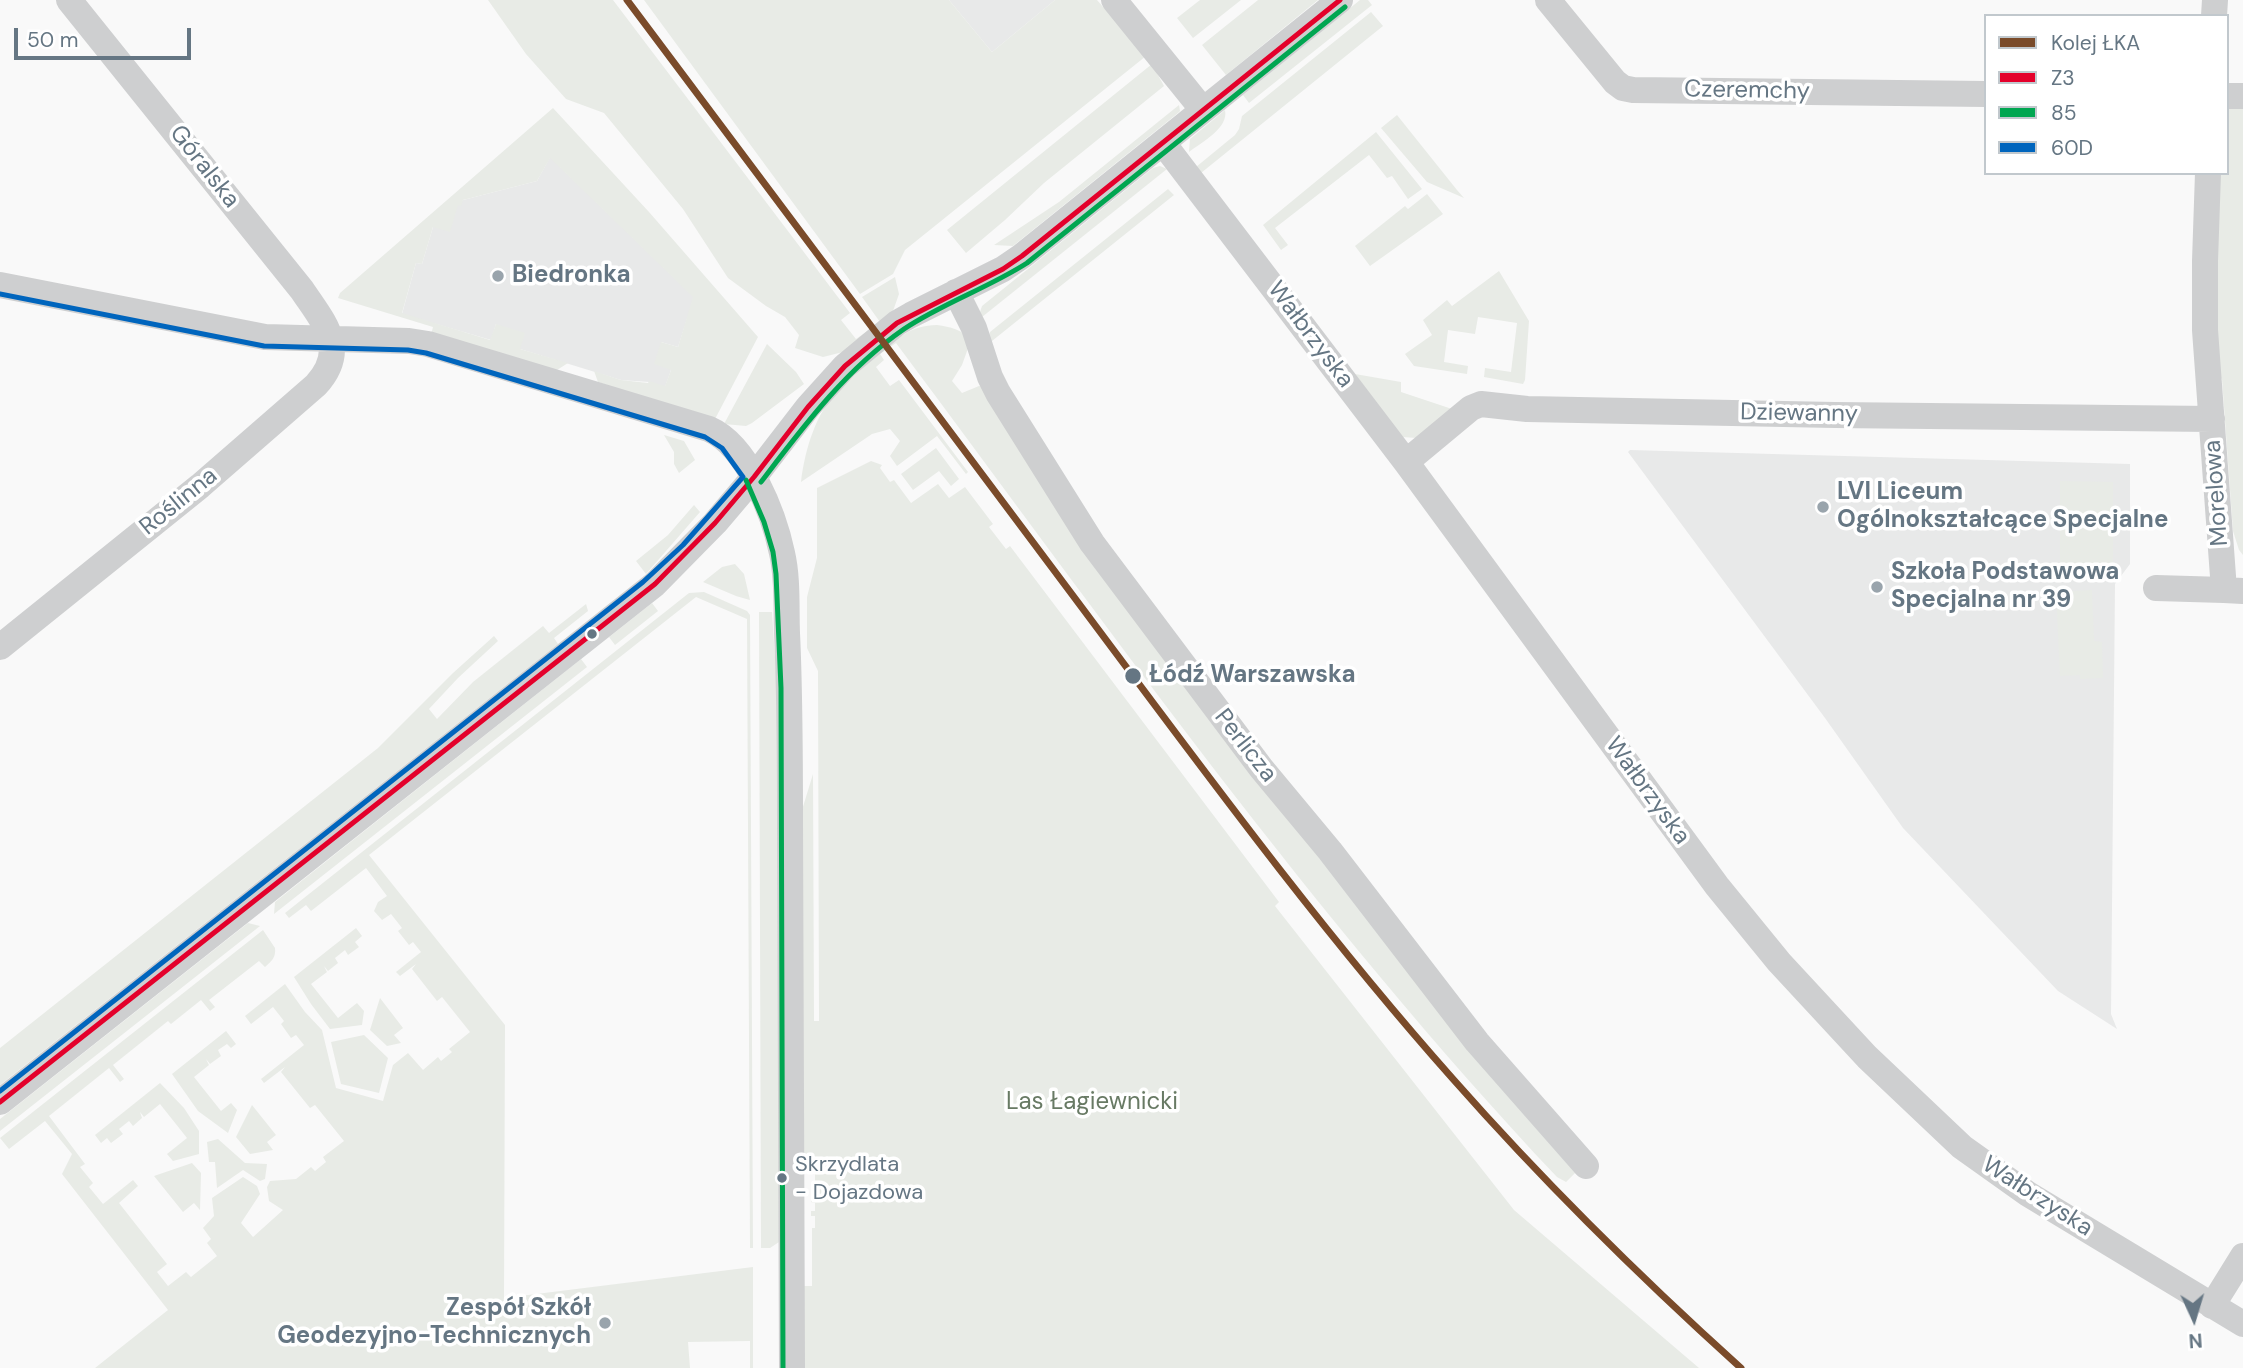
<!DOCTYPE html>
<html>
<head>
<meta charset="utf-8">
<style>
  body { margin:0 }
  #map { position:relative; width:2243px; height:1368px; overflow:hidden; background:#f9f9f9; font-family:"DM Sans",sans-serif }
  canvas { display:block }
  .legend { position:absolute; left:1984px; top:14px; width:245px; height:161px; box-sizing:border-box; background:#fff; border:2px solid #c1c8cd; margin:0; padding:9px 12px; list-style:none; font-size:21px; color:#657683 }
  .legend li { display:flex; align-items:center; gap:14px; height:35px }
  .legend b { width:35px; border:2px solid #c1c8cd }
  .north { position:absolute; left:2159px; top:1284px; width:70px; height:70px; -webkit-text-stroke:5px #fff; paint-order:stroke; rotate:176deg; font-size:19px; font-weight:700; line-height:28px; text-align:center; color:#657683 }
  .north::after { content:''; display:block; margin:auto; width:24px; height:32px; background:#657683; clip-path:polygon(50% 0,100% 100%,50% 72%,0 100%) }
  .scale { position:absolute; left:14px; top:28px; width:177px; height:32px; box-sizing:border-box; border:4px solid #657683; border-top:0; padding-left:9px; font-size:21px; line-height:24px; white-space:nowrap; color:#657683; -webkit-text-stroke:5px #fff; paint-order:stroke }
</style>
</head>
<body>
<div id="map">
<canvas width="2243" height="1368"></canvas>
<ul class="legend">
<li><b style="height:9px;background:#7a4b2a"></b>Kolej ŁKA</li>
<li><b style="height:9px;background:#e4002b"></b>Z3</li>
<li><b style="height:9px;background:#00a651"></b>85</li>
<li><b style="height:9px;background:#0065bd"></b>60D</li>
</ul>
<div class="north">N</div>
<div class="scale">50 m</div>
</div>
<script>
const ctx = document.querySelector('canvas').getContext('2d');
ctx.lineJoin = 'round';
function fill(path, color) { ctx.fillStyle = color; ctx.fill(path, 'evenodd'); }
function strokePath(path, color, width, dash) { ctx.strokeStyle = color; ctx.lineWidth = width; ctx.lineCap = dash ? 'butt' : 'round'; ctx.setLineDash(dash || []); ctx.stroke(path); }
function drawText(font, color, halo, rows, align = 'center') {
  ctx.font = font + ' "DM Sans",sans-serif'; ctx.lineWidth = 7; ctx.setLineDash([]); ctx.textBaseline = 'middle'; ctx.strokeStyle = halo; ctx.fillStyle = color; for (const [text, x, y, turn = 0] of rows) {
    ctx.save(); ctx.translate(x, y); ctx.rotate((+turn || 0) * Math.PI / 180); ctx.textAlign = isNaN(turn) ? turn : align; if (halo) ctx.strokeText(text, 0, 0); ctx.fillText(text, 0, 0); ctx.restore();
  }
}
const built = new Path2D(`
  M949,0H1055L992,52Z
  M550,157L694,297L678,347L661,342L671,370L665,387L649,382L621,380L520,349L496,324L491,340L402,314L416,263L422,264L433,227L463,200L537,181Z
  M1630,450L2130,464V564L2115,584L2111,1014L2117,1029L2058,991L1903,828L1825,718L1628,452Z`);
const green = new Path2D(`
  M488,0H613L850,313L841,320L856,339L880,322L862,297L895,277L899,294L893,311L843,352L823,357L795,348L799,335L785,317L766,306L728,278L683,209L604,113L566,99L526,54Z
  M644,0H949L992,52L1055,0H1097L1146,56L905,250L893,274L860,294Z
  M1200,0H1241L1193,38L1177,18Z
  M1258,0H1318L1226,75L1202,45Z
  M1360,0H1368L1372,5L1249,103L1243,95Z
  M1371,12L1383,26L1201,173L1196,167L1235,135L1239,129L1242,116Z
  M1152,64L1164,86L1044,183L1005,220L966,253L947,230Z
  M1179,105L1180,111L1178,113L1013,246L994,245L1059,202Z
  M2243,105V555L2239,550L2233,531L2222,379L2220,378L2214,293L2217,173H2227V109Z
  M553,108L649,212L758,337L714,421L598,382L594,371L621,380L648,383L649,381L665,386L671,370L654,364L661,342L678,347L693,297L550,158L537,181L463,200L461,206L458,205L450,232L433,227L422,264L416,263L402,313L490,340L496,324L525,333L520,349L568,363L557,370L431,335L433,327L338,298L340,293Z
  M1225,110C1229,128 1202,142 1189,152L1190,139Z
  M1397,115L1457,190L1464,198L1427,182L1381,128Z
  M1376,132L1422,189L1408,199L1392,176L1387,178L1369,155L1275,228L1288,245L1281,250L1263,225Z
  M1160,166L1167,169L982,317L980,312L982,306L1153,168Z
  M1168,189L1174,195L987,345L990,332Z
  M1427,194L1443,214L1370,266L1355,246L1405,206L1408,209Z
  M1499,271L1529,321L1525,380L1523,384L1484,377L1485,368L1511,372L1517,323L1478,317L1475,334L1448,330L1444,362L1468,366L1467,374L1414,366L1405,354L1432,335L1423,320L1447,300L1452,306Z
  M937,325C951,327 961,329 971,340L962,365L952,381L962,393L979,386L986,387L1579,1169L1566,1182L1557,1177C1313,918 1108,627 896,343L880,354L884,360L876,367L890,386L899,380L968,472L966,474L937,436L897,466L890,456L900,441L890,429L872,434L801,482C805,449 816,412 840,388C851,376 865,366 877,356C896,339 911,325 937,325Z
  M767,344L796,372L804,384L752,423L746,426L724,424Z
  M1355,374L1401,382V392L1452,409L1417,438L1402,437Z
  M664,435L684,441L695,460L679,473L674,464V452Z
  M936,448L959,479L951,486L939,471L913,490L901,474Z
  M871,461L882,465L880,468L890,482L894,480L911,503L938,484L949,498L965,487L993,524L989,527L1006,549L1010,546L1279,902L1275,906L1514,1210L1699,1368H804V1286H812V1228H815V1216H811V1211H815V1203L811,1202V1198H815V1156H803L802,810L813,774L814,1021H819L818,671L807,648V597L817,558V488Z
  M2060,481L2113,482V573H2060Z
  M694,505L700,512L646,574L636,561L668,535Z
  M735,564L744,574L750,600L736,596L703,582L722,567Z
  M2092,590L2094,641L2102,642L2103,678L2080,679V675L2060,676L2056,592Z
  M704,592L747,611L750,615L753,1248H750L747,619L696,597L369,855L505,1025L504,1298L753,1267V1368H750V1341L688,1342L690,1368H95L168,1310L62,1174L72,1154L45,1121L9,1149L0,1138L263,930L275,948C276,957 272,961 265,967L259,961L209,1000L215,1007L210,1011L201,1000L171,1024L168,1021L113,1065L124,1079L120,1082L109,1068L49,1116L85,1164L80,1167L93,1183L89,1187L103,1204L133,1180L138,1186L119,1203L167,1264L157,1272L168,1286L186,1272L191,1277L217,1256L207,1243L211,1239L203,1228L214,1216L212,1198L243,1177L257,1186L260,1194L241,1223L253,1237L283,1210L269,1201L267,1187L270,1181L296,1179L311,1167L315,1171L326,1162L323,1157L344,1141L315,1105L310,1108L281,1072L285,1067L264,1083L261,1079L304,1045L296,1035L291,1038L281,1024L284,1021L273,1007L251,1024L245,1016L285,984L305,1012L322,1030L336,1088L383,1101L393,1065L408,1053L423,1070L438,1057L441,1061L452,1052L449,1049L470,1032L442,997L437,1001L412,969L416,964L400,976L396,972L421,952L413,942L409,945L398,931L402,928L391,914L382,920L374,911L378,902L387,896L366,868L311,911L306,905L289,918L285,913L689,593Z
  M652,603L658,611L615,645L609,637Z
  M586,604L588,611L554,638L558,644L0,1085V1048L378,748L453,673L494,636L498,641L458,678L429,709L437,719L473,682L543,626L549,633Z
  M759,612H772L777,688L779,1242L770,1248H761Z
  M581,659L587,667L274,914L275,902Z
  M248,923L260,926L0,1131V1119Z
  M356,928L362,936L355,942L359,947L348,955L345,950L335,958L338,963L328,971L324,966L327,972L311,984L338,1018L357,1003L364,1011L362,1025L330,1029L311,1004L294,977Z
  M380,998L403,1028L394,1035L401,1043L387,1046L370,1030Z
  M226,1031L236,1044L231,1048L227,1044L218,1050L221,1056L210,1064L206,1059L209,1065L194,1077L221,1111L231,1103L237,1110L228,1133L198,1111L172,1074Z
  M364,1035L388,1058L379,1093L341,1084L331,1042Z
  M160,1083L184,1108L199,1131V1154L173,1161L167,1154L187,1138L160,1104L144,1117L140,1112L142,1118L133,1126L129,1121L119,1129L123,1134L111,1143L107,1138L101,1143L95,1135Z
  M252,1105L276,1135L267,1142L273,1150L250,1154L236,1137Z
  M218,1139L245,1163L267,1164L265,1179L260,1181L243,1170L217,1188L215,1162H209L207,1142Z
  M192,1163L201,1173L200,1210L194,1203L183,1212L154,1176Z`);
const minor = new Path2D(`
  M1114,0L1203,110
  M1548,0L1615,82L1623,88L1633,90L1986,94
  M2214,16L2215,0
  M2227,96H2243
  M1163,143L1406,462L1717,886L1779,962L1867,1057L1962,1147L2028,1194L2243,1324
  M2208,173L2205,261V330L2224,590L2243,591
  M0,285L265,337L409,341L428,344L709,429C748,446 774,515 782,553C788,579 786,607 787,633C790,696 790,759 790,823C791,1005 791,1186 792,1368
  M956,292L974,328L990,377L998,393L1092,543L1261,768L1330,851L1477,1042L1586,1166
  M1406,462L1471,408L1481,404L1527,409L1835,415L2212,419
  M2156,588L2224,590
  M0,647L200,486L316,385C349,349 324,323 302,290L69,0
  M0,1102L655,584L715,523L754,477L808,407L845,366L897,323L911,315L1003,269L1022,256L1340,0
  M2212,1306L2243,1256`);
const bus1 = new Path2D(`
  M0,1102L655,584L715,523L754,477L808,407L845,366L897,323L1003,269L1022,256L1340,0`);
const bus2 = new Path2D(`
  M746,480L764,522L773,552L776,574L781,688L783,1368
  M761,482C803,427 846,369 904,329C943,303 988,288 1027,263L1345,7`);
const bus3 = new Path2D(`
  M0,294L264,346L408,350L426,353L705,437L722,448L743,477L683,545L643,582L0,1091`);
const rail1 = new Path2D(`
  M627,0C776,199 925,398 1074,597C1196,760 1317,926 1453,1079C1543,1181 1640,1277 1741,1368`);
const markers = [
  [498,276,7,"#99a4ac"],
  [1823,507,7,"#99a4ac"],
  [1877,587,7,"#99a4ac"],
  [592,634,6,"#657683"],
  [1133,676,9,"#657683"],
  [782,1178,6,"#657683"],
  [605,1323,7,"#99a4ac"]
];
const busNames = [
  ["Skrzydlata",795,1165],
  ["- Dojazdowa",795,1193]
];
const streetNames = [
  ["Czeremchy",1747,91,1],
  ["Góralska",204,167,52],
  ["Wałbrzyska",1310,335,53],
  ["Dziewanny",1799,414,1],
  ["Morelowa",2217,493,-94],
  ["Roślinna",179,502,-39],
  ["Perlicza",1245,746,52],
  ["Wałbrzyska",1647,791,54],
  ["Wałbrzyska",2037,1197,33]
];
const poiNames = [
  ["Biedronka",512,276],
  ["LVI Liceum",1837,493],
  ["Ogólnokształcące Specjalne",1837,521],
  ["Szkoła Podstawowa",1891,573],
  ["Specjalna nr 39",1891,601],
  ["Zespół Szkół",591,1309,"right"],
  ["Geodezyjno-Technicznych",591,1337,"right"]
];
const stopNames = [
  ["Łódź Warszawska",1149,676]
];
const parkNames = [
  ["Las Łagiewnicki",1092,1103]
];
fill(built, '#e8e9e9');
fill(green, '#e8ebe6');
strokePath(minor, '#cecfd0', 26);
strokePath(bus1, '#e4002b', 5);
strokePath(bus2, '#00a651', 5);
strokePath(bus3, '#0065bd', 5);
strokePath(rail1, '#7a4b2a', 7);
for (const [x, y, r, color] of markers) { const dot = new Path2D(); dot.arc(x, y, r, 0, 2 * Math.PI); ctx.fillStyle = color; ctx.fill(dot); strokePath(dot, '#fff', 2.5); }
drawText('22px', '#657683', '#fff', busNames, 'left');
drawText('24px', '#657683', '#fff', streetNames);
drawText('bold 24px', '#657683', '#fff', poiNames, 'left');
drawText('bold 24px', '#657683', '#fff', stopNames, 'left');
drawText('24px', '#687a64', '#fff', parkNames);
</script>
</body>
</html>
